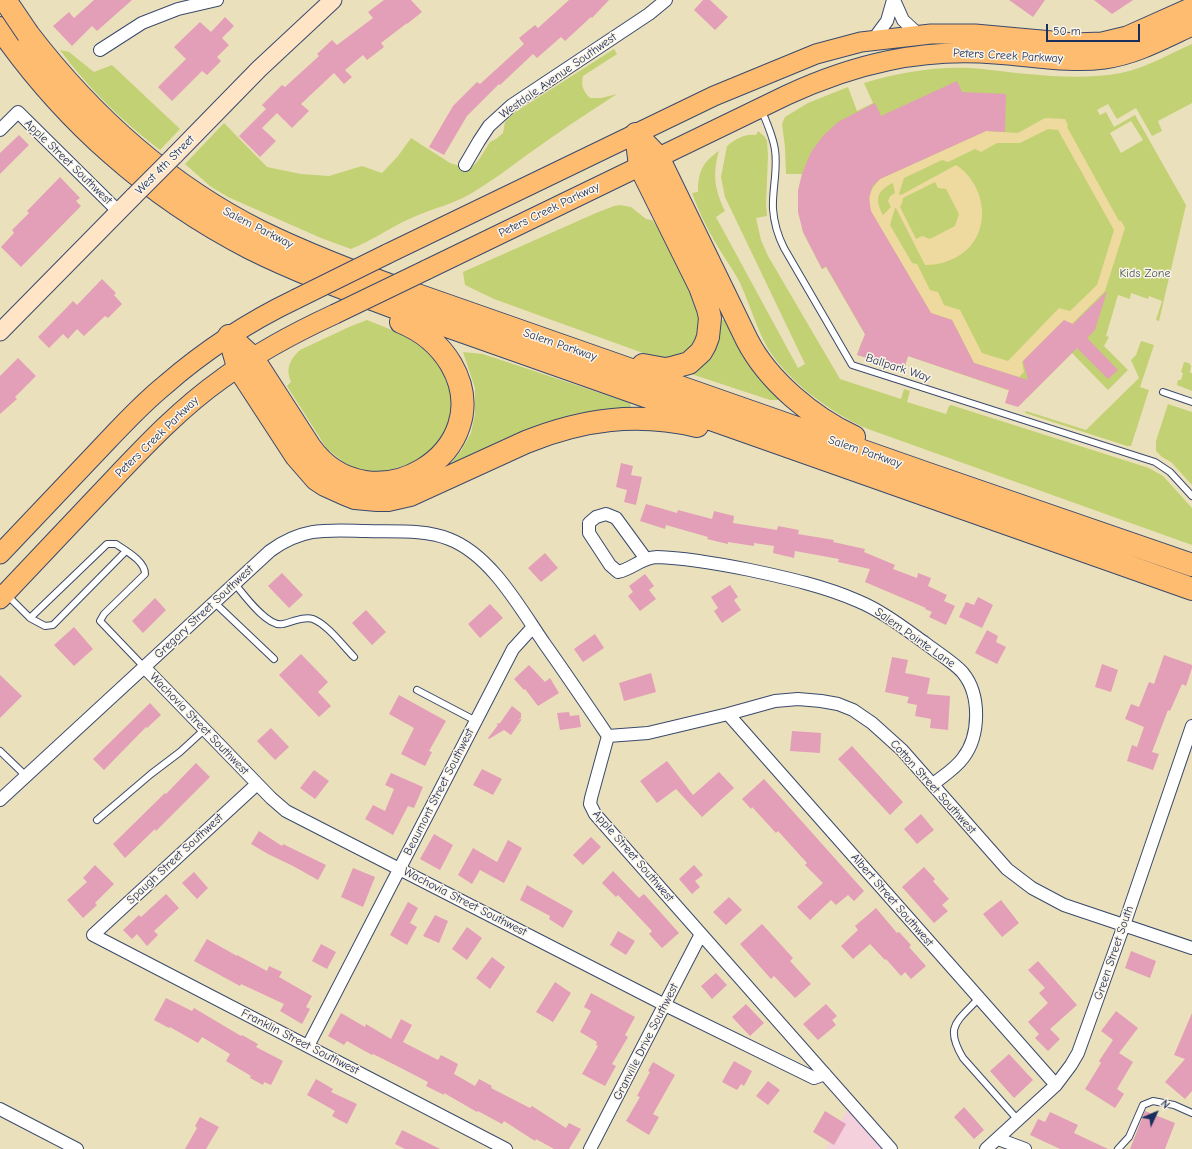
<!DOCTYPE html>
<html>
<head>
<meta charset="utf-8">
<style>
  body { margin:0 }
  #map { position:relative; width:1192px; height:1149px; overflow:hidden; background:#ebe0bc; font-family:"Comic Neue",sans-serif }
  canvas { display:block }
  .north { position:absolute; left:1136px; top:1093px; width:40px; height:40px; -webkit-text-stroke:3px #fcf5e5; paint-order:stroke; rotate:46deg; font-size:11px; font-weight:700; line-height:16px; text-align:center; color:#1b2f5e }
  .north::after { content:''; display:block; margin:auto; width:14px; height:18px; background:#1b2f5e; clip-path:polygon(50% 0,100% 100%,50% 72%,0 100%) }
  .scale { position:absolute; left:1046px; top:24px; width:94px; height:18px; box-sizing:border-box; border:2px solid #1b2f5e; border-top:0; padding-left:5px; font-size:12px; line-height:14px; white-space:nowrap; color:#1b2f5e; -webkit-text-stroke:3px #fcf5e5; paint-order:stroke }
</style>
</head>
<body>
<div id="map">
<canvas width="1192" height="1149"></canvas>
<div class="north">N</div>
<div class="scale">50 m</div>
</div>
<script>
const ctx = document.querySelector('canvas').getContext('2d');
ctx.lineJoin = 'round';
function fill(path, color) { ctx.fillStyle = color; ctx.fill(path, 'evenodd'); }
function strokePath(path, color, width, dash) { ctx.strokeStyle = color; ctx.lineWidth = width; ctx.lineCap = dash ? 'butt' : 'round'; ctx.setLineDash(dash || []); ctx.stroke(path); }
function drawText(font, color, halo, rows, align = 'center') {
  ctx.font = font + ' "Comic Neue",sans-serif'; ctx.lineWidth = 3; ctx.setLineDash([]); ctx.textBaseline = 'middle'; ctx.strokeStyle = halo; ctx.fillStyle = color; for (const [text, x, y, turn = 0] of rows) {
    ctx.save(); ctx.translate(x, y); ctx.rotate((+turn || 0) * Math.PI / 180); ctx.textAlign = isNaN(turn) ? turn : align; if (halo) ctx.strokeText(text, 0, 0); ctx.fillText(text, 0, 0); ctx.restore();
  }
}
const built = new Path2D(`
  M851,1103L891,1149H826Z`);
const green = new Path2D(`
  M1192,44V103L1158,121L1162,131L1152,136L1136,108L1117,119L1108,104L1097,110L1100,115L1106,112L1114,127L1135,115L1186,205L1159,321L1156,320L1162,301L1149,296L1148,299L1131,293L1130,299L1118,295L1106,336L1109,337L1104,346L1128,370L1108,390L1072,353L1028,397L908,356L904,369L857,355L862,341L870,343L826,267L822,269L803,232L798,191L802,174H786L785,147L782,124L785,117L808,103L848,87L857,111L873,103L864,83C900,72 944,65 982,69C1025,74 1078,81 1121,73C1146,68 1169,54 1192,44ZM1131,121L1143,140L1121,153L1110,133Z
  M614,49L617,54L583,76C581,86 583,91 590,98H601L617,94C586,114 554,135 524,157C507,170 490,182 472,193C454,204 434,208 416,216C393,225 374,240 351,249L321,238L228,197L210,186L185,164L224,123L267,167L301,174L329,176L362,166L382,173L398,156L411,138L450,163L470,169L478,161L490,142L496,139L503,133L505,122L514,113Z
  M60,50L69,52L94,72L112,65L180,129L160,150C122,121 88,88 60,50Z
  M758,131L764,136L767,141L768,156L766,204L767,216L756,218L761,240L768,256L840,379L901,399L904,389L910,391L907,402L946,414L949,406L951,405L1149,468L1163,476L1192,508V545L868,429C832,414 781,377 764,341C754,321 748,299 738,279C730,265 721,253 714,240C705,225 698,209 692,193L698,192C698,173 702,162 719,151C712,175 715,190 725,211L716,217L798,368L805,364L725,197L721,177L727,146C736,139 744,134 756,135Z
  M620,205L631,207L646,219L652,220L665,238L697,306L699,325L695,343L687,351L671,358L654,357L494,299L465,285L463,272L596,213L614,206Z
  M726,319L781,396L778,400H770L682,371L715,322Z
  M367,320L387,328L405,336L422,348L440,365L453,386L449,429L435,449L413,463L386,471H363L345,463L327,449L287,386L291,382C285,369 290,359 300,350L349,327Z
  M1141,341L1154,345L1140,387L1149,390L1131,446H1127L1025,413L1026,411L1086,430L1139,378L1131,360L1136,355Z
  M463,352L483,354L630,403L633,412L450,471L449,465L461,451L471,433L475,414V388Z
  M1184,362L1189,363L1191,366L1190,373H1192V391L1177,385L1178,380H1181L1183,373L1181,372Z
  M1168,404L1192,412V485L1171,462L1162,457L1156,451V441Z`);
const sand = new Path2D(`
  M1045,118L1065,119L1068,125L1067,127L1119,221H1121L1125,228L1105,291L1072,324L1062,322L1022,362L1024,372L1019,377L974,363L952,320L931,313L871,212C868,196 869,191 880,179L986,131L1018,133ZM1048,129L1058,130L1114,230L1097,285L1070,311L1059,308L1008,361L982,353L960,310L944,305L938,292L930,290L917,264L912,263L890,225L895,208H896L925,265C937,265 949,262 960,255C993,234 987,185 956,165L901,195L899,194L904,178L942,160L948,162L975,149L981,152L997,143H1020ZM935,182L938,188L946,189L959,214L955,226L930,239L922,236L916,239L900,207L902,203L903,198ZM893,183L895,193L890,196L888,201L891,207L883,215C875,200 876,191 893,183Z`);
const building = new Path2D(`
  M94,0H132L97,31L92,26L72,46L53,26L69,12L74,18Z
  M384,0H411L422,12L407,24V23L381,43L384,47L367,60L363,55L345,70L352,77L344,84L334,73L301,104L309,111L292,128L277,113L262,128L276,141L260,157L239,136L266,109L262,105L282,85L285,87L319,56L317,54L332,40L337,45L373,18L368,12Z
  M569,0H609L592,18L591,17L565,41L561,37L537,58L533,54L500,85L499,84L467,116L444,155L429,147L453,106L477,82L480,84L524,44L519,38L535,25L538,28Z
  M703,0H710L728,17L715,30L694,10Z
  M1009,0H1045L1033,17Z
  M1094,0H1133L1112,14Z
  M225,17L234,26L222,38L229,45L217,57L221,61L207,75L202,71L172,101L158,87L186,59L174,47L200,22L211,32Z
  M957,81L962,92L1006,94L1005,132L986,131L880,179L872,187L869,198L871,211L931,313L952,320L974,363L1028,380L1023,361L1064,320L1073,324L1107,291L1095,330L1087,338L1118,370L1108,379L1077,348L1018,407L1005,403L1009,390L908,356L904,369L857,355L865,334L826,266L822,269L803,232L798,212V191L802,174L811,152L823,136L838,122L875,103L881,116Z
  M19,135L29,145L0,174V153Z
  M60,177L80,198L76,201L81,206L21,267L1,247L14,233L12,230L29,213L27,211Z
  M102,279L116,293L114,295L122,304L108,318L105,316L84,336L77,329L68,339L63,334L49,348L38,337L73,301L77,305Z
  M18,358L36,376L15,397L17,399L0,414V376Z
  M621,463L633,466L631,475L642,477L636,505L624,502L627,490L616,487Z
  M646,504L677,513L678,510L712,519L714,511L734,516L733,523L777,530L778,526L799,530L798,534L834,540L833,542L865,549L864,552L895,565L893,569L917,578L918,573L931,578L928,586L947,595L944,601L955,606L946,625L929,617L932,612L925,609L926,608L865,582L870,569L838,562L839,559L795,551L794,558L773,553L774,546L754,543V546L728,542V544L707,539L708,537L666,525L665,529L640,521Z
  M545,553L558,568L541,582L528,568Z
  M282,573L303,595L289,608L268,586Z
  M645,574L654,586L649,590L656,599L640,611L628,596L633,592L629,586Z
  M730,585L738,597L734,600L741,610L722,623L714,611L718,608L711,597Z
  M978,597L993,605L982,628L959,617L966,602L974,605Z
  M155,598L166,610L143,633L132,621Z
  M490,604L503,618L480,638L468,624Z
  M366,610L386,632L372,645L352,623Z
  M74,627L93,649L74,666L54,645Z
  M987,630L998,636L996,642L1006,647L997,664L975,653Z
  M595,634L604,648L583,662L574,649Z
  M301,654L328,682L318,692L331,706L319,717L279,675Z
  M1164,655L1192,665V668L1186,686L1182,684L1170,711L1168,710L1152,752L1159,754L1153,770L1127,761L1132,745L1137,747L1144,727L1125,719L1131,704L1139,707L1149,682L1154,684Z
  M892,657L908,660L905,673L930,678L927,694L950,696L948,730L930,728L931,719L915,716L917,705L907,703L909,697L885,692Z
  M1102,664L1118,670L1111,692L1095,687Z
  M529,665L545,682L550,678L559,693L538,706L525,689L524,690L514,679Z
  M651,673L656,692L624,701L619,683Z
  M0,675L22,696L0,718Z
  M399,695L446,721L429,751L432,752L425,766L401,754L414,728L389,714Z
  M150,703L161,715L147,728L146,727L104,770L93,759Z
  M512,706L521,713V718L518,720L522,719L511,735L504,730L489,739L488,738L498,725L496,724L500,723Z
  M569,712L570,716L579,715L581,727L560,730L557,713Z
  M271,728L289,747L275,760L257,741Z
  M792,731L821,733L820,753L790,751Z
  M852,746L903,802L890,815L838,759Z
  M667,761L693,795L719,772L734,788L702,817L676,789L657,803L640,781Z
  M196,763L210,777L156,831L155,829L125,858L113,844L165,793L166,794Z
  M482,769L502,779L493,795L473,785Z
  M314,770L329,781L315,799L300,788Z
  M391,773L423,787L414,808L408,806L393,835L365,819L373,805L385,811L394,789L385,785Z
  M764,779L864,891L854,901L848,895L836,905L831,900L810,920L797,907L823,883L805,865L807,863L778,831L776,833L752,807L751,809L742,799Z
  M921,814L934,830L917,844L904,829Z
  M259,831L282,846L283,844L326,865L318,880L293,866L268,854L251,844Z
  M434,834L453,845L440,870L420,859Z
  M591,837L601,847L583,865L573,855Z
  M508,840L522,848L504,883L480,870L472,884L458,875L473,848L497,862Z
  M95,865L114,884L95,903L97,905L83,918L67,900L87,882L83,878Z
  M694,865L703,875L695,881L700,887L692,894L679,879Z
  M924,867L935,879L933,881L949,899L942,905L948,911L934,923L902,887Z
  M353,868L375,877L363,907L341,897Z
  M613,871L639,898L644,894L679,933L662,948L649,934L652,931L618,895L616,897L602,883Z
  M194,872L208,888L197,899L182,883Z
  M527,885L573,911L563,928L549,919L550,916L520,900Z
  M166,894L179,908L154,931L158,935L147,946L137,934L132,939L123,930L139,915L141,917Z
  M729,897L742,910L726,925L713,912Z
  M1001,900L1019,923L1002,937L983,914Z
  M408,902L418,908L410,923L417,927L407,945L390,935Z
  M876,908L897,933L899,932L911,945L909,947L926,966L911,979L905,972L901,976L886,959L885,960L870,944L853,959L841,946L858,930L855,926Z
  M435,915L448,921L439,943L423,936Z
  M762,924L793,958L790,961L811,984L795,998L774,976L771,979L740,944Z
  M467,927L482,938L467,960L452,949Z
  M618,931L635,941L626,955L610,945Z
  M207,939L237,956V955L267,971L269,966L282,972L279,977L312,996L306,1007L310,1009L302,1024L280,1011L284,1004L241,984L240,986L194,961Z
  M321,944L336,952L327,969L312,961Z
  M1131,951L1156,961L1150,978L1125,968Z
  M492,957L505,967L490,989L476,978Z
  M1038,961L1077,1005L1050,1029L1060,1039L1048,1051L1035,1038L1039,1034L1028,1022L1048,1003L1039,993L1045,988L1028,970Z
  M716,973L727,985L712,999L701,986Z
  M555,982L571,993L553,1022L536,1012Z
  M591,993L635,1017L625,1035L628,1037L612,1064L616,1066L605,1086L582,1074L598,1046L596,1045L597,1042L580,1032L591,1011L584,1007Z
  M166,998L192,1011L194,1008L241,1036L242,1035L258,1044L256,1047L283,1061L271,1085L264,1082L263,1085L250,1078L251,1076L226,1061L230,1054L202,1037L198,1043L170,1027L169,1028L154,1020Z
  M746,1004L764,1023L750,1036L732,1017Z
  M826,1004L837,1016L832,1020L836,1025L818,1040L803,1024Z
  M1116,1011L1138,1028L1119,1053L1133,1062L1117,1089L1124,1094L1115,1108L1085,1089L1101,1063L1099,1061L1113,1040L1101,1031Z
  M341,1013L365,1027L366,1024L391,1039L401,1019L412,1025L403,1042L438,1060L441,1055L458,1064L454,1074L475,1086L479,1079L492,1086L491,1088L530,1108L532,1106L566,1128L569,1123L581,1129L569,1149H554L536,1139L535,1141L504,1121L502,1124L478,1111L477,1112L444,1093V1095L426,1086L428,1082L397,1066L373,1054L372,1055L347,1041L344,1045L328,1036Z
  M1192,1013V1091L1185,1099L1165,1082L1185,1059L1174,1055Z
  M1009,1054L1033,1080L1014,1098L990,1071Z
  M734,1061L752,1071L744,1086L741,1084L737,1090L722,1082Z
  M653,1062L675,1075L653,1114L659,1117L649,1135L626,1121L640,1097L637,1096L650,1072L648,1071Z
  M316,1079L333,1089L331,1092L357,1104L347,1124L332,1116L335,1111L307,1095Z
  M768,1081L780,1090L768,1105L756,1096Z
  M964,1107L984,1130L974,1139L954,1117Z
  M825,1111L846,1124L834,1145L813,1132Z
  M1145,1111L1175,1123L1165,1149H1130Z
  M1050,1112L1078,1125L1074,1133L1108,1149H1060L1030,1135L1038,1119L1045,1122Z
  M200,1117L219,1127L206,1149H185L197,1128L195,1126Z
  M402,1130L440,1149H405L395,1144Z`);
const lane = new Path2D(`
  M761,109C767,123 773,136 775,150C778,170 772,190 773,209C774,223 778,236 784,248L852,365L1155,462L1170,472L1192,496
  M1163,392L1192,402
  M235,584C244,595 268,628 283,624C292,622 304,616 313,619C328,625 343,646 354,657
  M7,595L30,618L107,544H116C126,551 145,561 145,574L104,614L100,621L145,668
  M215,603L274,659
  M30,618L45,626L53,625L126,551
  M417,690L476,721
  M0,751L26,776
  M97,820L151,774L180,752L204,730
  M979,998C957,1022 944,1026 963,1058L1018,1120
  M1118,1149L1129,1137L1143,1105L1153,1101L1174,1105L1192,1113`);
const street = new Path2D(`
  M894,0L903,20L919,35
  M873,40L887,21L893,0
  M100,50L142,23L178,9L217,0
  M0,130L18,112L119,212
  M465,165L479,141L489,126L512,105L649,14L666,0
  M646,559L616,518L606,514L596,517L589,523V533L610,565L618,572C632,569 643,557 657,557C688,558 720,564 750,570C787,578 824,586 858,601C882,611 904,628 925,643C935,651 956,664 963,673C981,695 980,736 963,758C955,769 943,776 933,784
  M145,668L271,798L286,811L665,1005L814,1078L825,1074
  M728,714L1056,1085
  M608,736L648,733L728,714L775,701L798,699L821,701L838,704L853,710L872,723L902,750L1007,869L1032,888L1064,905L1192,948
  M257,784L93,935L506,1149
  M0,800L270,551C303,527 327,530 365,531C393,532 424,529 449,539C491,555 520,608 544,643C566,674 587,705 608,736L591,798L590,804L595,814L891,1149
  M308,1046L513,649L533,627
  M0,1109L77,1149
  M998,1139L1025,1149
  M590,1149L701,934
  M986,1149L1056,1085L1071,1065L1078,1053L1124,925L1192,726`);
const secondary = new Path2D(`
  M174,156L259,69L333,0
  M0,332L134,196`);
const primary = new Path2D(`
  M387,254L714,96L816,54L861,42L931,34H975L1074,43L1102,42L1127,36L1192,7
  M426,270L787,95C854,64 921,48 995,54C1030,56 1070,64 1104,59C1135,55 1164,39 1192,26
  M0,554C31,521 63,488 94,455C117,431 139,406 165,385C205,350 248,322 296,299
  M0,599C35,562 71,524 106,487C143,448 179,409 223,378C258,352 296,332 335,314`);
const highway = new Path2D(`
  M0,28C64,120 150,197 250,248C302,274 356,293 410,313L1192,589
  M28,34C91,116 166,184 259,231C310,256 363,276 417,295L931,475L1192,565
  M636,134L658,157L747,340C768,381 813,418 854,437
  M636,134L640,166L700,287L708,309L710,318L708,337L705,345L701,352L689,363L671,368L665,369L643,365
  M229,336L238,367L296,456L316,479L325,485L345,494L355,498L377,500H388L410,495L526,442C583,419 637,412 697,426
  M229,336L252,357L310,447C370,531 502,452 451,364C439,344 423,331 401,322`);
const secondaryBridge = new Path2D(`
  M134,196L174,156`);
const primaryBridge = new Path2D(`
  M296,299L387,254
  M335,314L426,270`);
const highwayBridge = new Path2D(`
  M5,0L28,34`);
const streetNames = [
  ["Peters Creek Parkway",1008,56,3],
  ["Westdale Avenue Southwest",558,76,-35],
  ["Apple Street Southwest",68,162,44],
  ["West 4th Street",165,165,-45],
  ["Peters Creek Parkway",549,210,-26],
  ["Salem Parkway",258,228,27],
  ["Salem Parkway",560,345,19],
  ["Ballpark Way",898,368,18],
  ["Peters Creek Parkway",157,437,-44],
  ["Salem Parkway",865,452,19],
  ["Gregory Street Southwest",204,612,-43],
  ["Salem Pointe Lane",915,638,35],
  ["Wachovia Street Southwest",199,724,46],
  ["Cotton Street Southwest",933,787,48],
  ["Beaumont Street Southwest",439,792,-63],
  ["Apple Street Southwest",633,856,49],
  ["Spaugh Street Southwest",175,859,-43],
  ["Albert Street Southwest",892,900,49],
  ["Wachovia Street Southwest",465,902,27],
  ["Green Street South",1114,953,-71],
  ["Franklin Street Southwest",300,1042,27],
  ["Granville Drive Southwest",646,1042,-63]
];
const parkNames = [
  ["Kids Zone",1145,274]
];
fill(built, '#f4cfdc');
fill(green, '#c2d173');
fill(sand, '#eeda9e');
fill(building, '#e39eb8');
strokePath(lane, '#3a4a6c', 8);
strokePath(street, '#3a4a6c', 14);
strokePath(secondary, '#3a4a6c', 19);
strokePath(primary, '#3a4a6c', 21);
strokePath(highway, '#3a4a6c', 24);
strokePath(lane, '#fff', 6);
strokePath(street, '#fff', 12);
strokePath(secondary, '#ffe4c6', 17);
strokePath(primary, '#febc70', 19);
strokePath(highway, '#febc70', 22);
strokePath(secondaryBridge, '#3a4a6c', 19, []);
strokePath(primaryBridge, '#3a4a6c', 21, []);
strokePath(highwayBridge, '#3a4a6c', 24, []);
strokePath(secondaryBridge, '#ffe4c6', 17);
strokePath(primaryBridge, '#febc70', 19);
strokePath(highwayBridge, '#febc70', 22);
drawText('12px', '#1b2f5e', '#fcf5e5', streetNames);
drawText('12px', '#455863', '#fcf5e5', parkNames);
</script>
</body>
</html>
